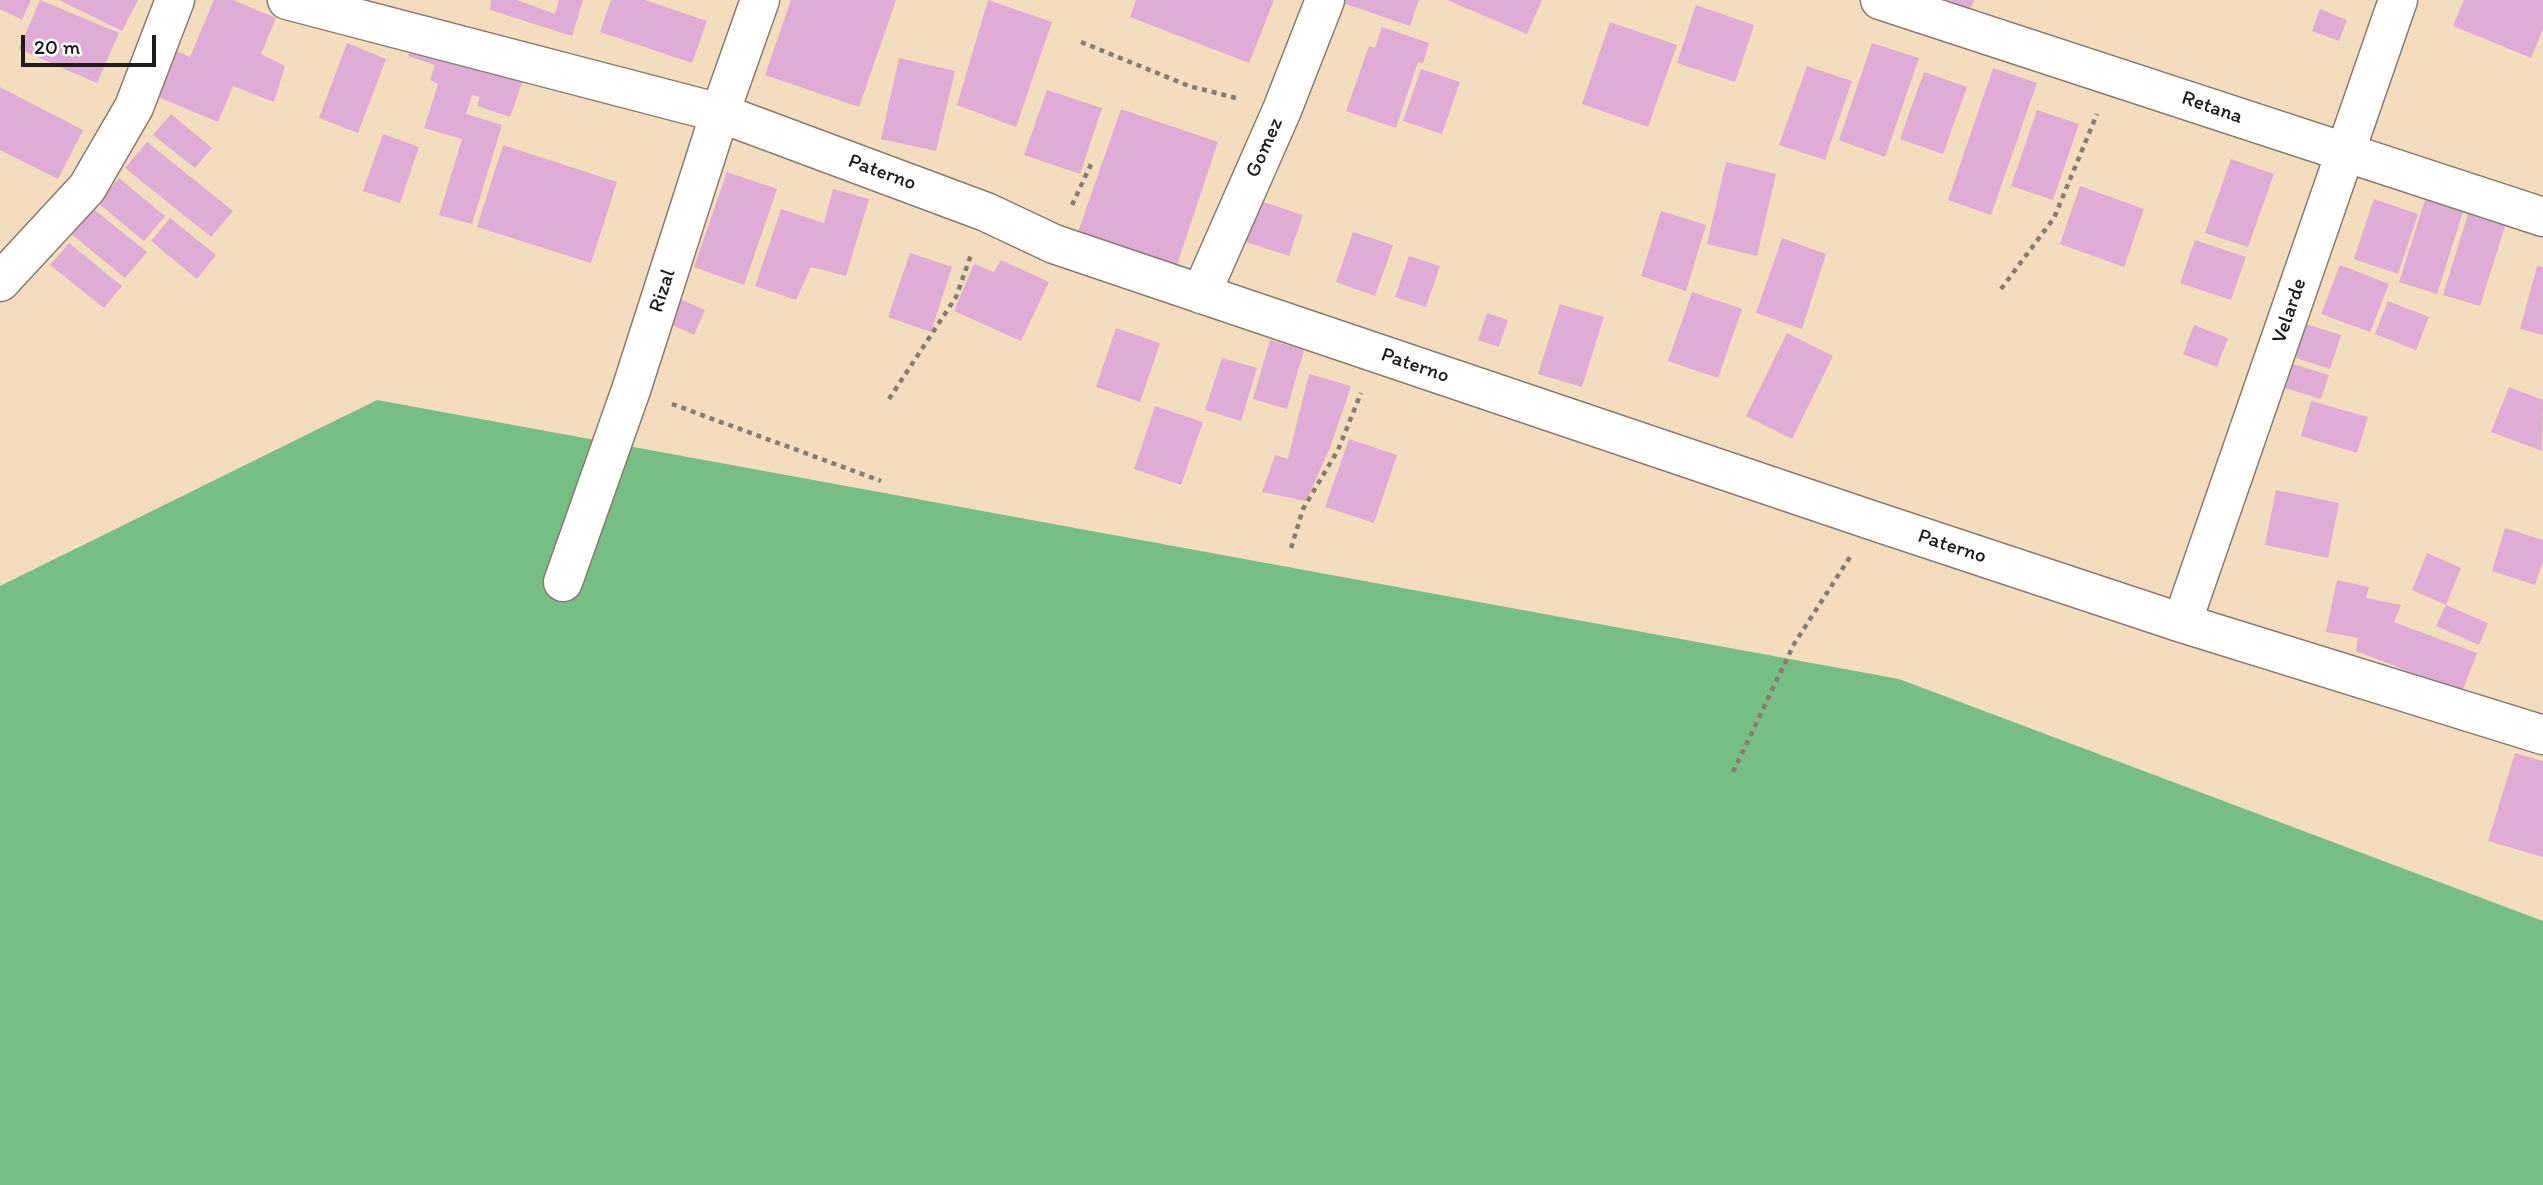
<!DOCTYPE html>
<html>
<head>
<meta charset="utf-8">
<style>
  body { margin:0 }
  #map { position:relative; width:2543px; height:1185px; overflow:hidden; background:#f4ddbf; font-family:Itim,sans-serif }
  canvas { display:block }
  .scale { position:absolute; left:21px; top:35px; width:135px; height:32px; box-sizing:border-box; border:4px solid #1c1c1c; border-top:0; padding-left:9px; font-size:21px; line-height:24px; white-space:nowrap; color:#1c1c1c; -webkit-text-stroke:5px #fff; paint-order:stroke }
</style>
</head>
<body>
<div id="map">
<canvas width="2543" height="1185"></canvas>
<div class="scale">20 m</div>
</div>
<script>
const ctx = document.querySelector('canvas').getContext('2d');
ctx.lineJoin = 'round';
function fill(path, color) { ctx.fillStyle = color; ctx.fill(path, 'evenodd'); }
function strokePath(path, color, width, dash) { ctx.strokeStyle = color; ctx.lineWidth = width; ctx.lineCap = dash ? 'butt' : 'round'; ctx.setLineDash(dash || []); ctx.stroke(path); }
function drawText(font, color, halo, rows, align = 'center') {
  ctx.font = font + ' Itim,sans-serif'; ctx.lineWidth = 7; ctx.setLineDash([]); ctx.textBaseline = 'middle'; ctx.strokeStyle = halo; ctx.fillStyle = color; for (const [text, x, y, turn = 0] of rows) {
    ctx.save(); ctx.translate(x, y); ctx.rotate((+turn || 0) * Math.PI / 180); ctx.textAlign = isNaN(turn) ? turn : align; if (halo) ctx.strokeText(text, 0, 0); ctx.fillText(text, 0, 0); ctx.restore();
  }
}
const forest = new Path2D(`
  M377,400L1899,679L2543,921V1185H0V586Z`);
const building = new Path2D(`
  M0,0H31L22,20L0,9Z
  M40,0L119,33L97,83L19,49Z
  M59,0H138L122,31Z
  M214,0H233L276,18L261,54L285,66L274,102L233,86L218,122L153,95L172,49L190,57Z
  M491,0H517L555,14L559,0H583L572,36L490,10Z
  M611,0H645L707,21L692,63L600,32Z
  M791,0H896L859,107L765,75Z
  M988,0L1052,22L1016,127L957,105Z
  M1136,0H1274L1249,63L1130,17Z
  M1334,0H1419L1410,26Z
  M1447,0H1542L1527,34Z
  M1928,0H1974L1969,14Z
  M2464,0H2543V29L2531,58L2453,26Z
  M1696,5L1754,25L1735,82L1677,63Z
  M2320,9L2347,20L2339,41L2312,31Z
  M1610,22L1677,45L1648,127L1582,104Z
  M1382,27L1429,43L1423,63L1418,62L1396,128L1346,111L1369,46L1375,48Z
  M415,34L526,72L510,117L477,106L480,97L472,95L466,114L502,125L472,224L439,215L462,139L424,128L438,84L430,80L435,65L408,56Z
  M347,43L386,59L358,133L319,118Z
  M1872,43L1919,58L1885,157L1839,140Z
  M899,58L955,71L936,151L881,139Z
  M1807,66L1852,81L1825,160L1779,145Z
  M1993,68L2037,83L1991,215L1948,200Z
  M1421,69L1460,82L1442,134L1403,121Z
  M1924,72L1967,87L1943,154L1900,139Z
  M0,87L83,130L58,179L0,150Z
  M1047,90L1102,108L1080,174L1024,155Z
  M1121,109L1218,142L1176,268L1077,235Z
  M2037,110L2079,124L2053,200L2011,186Z
  M171,114L212,148L195,168L153,135Z
  M383,134L419,147L400,203L363,191Z
  M147,142L233,211L211,237L125,168Z
  M503,145L617,182L591,263L477,227Z
  M2231,159L2274,174L2248,247L2205,233Z
  M1726,162L1776,174L1757,256L1707,244Z
  M727,172L777,189L744,285L694,267Z
  M119,178L165,216L144,241L98,203Z
  M2080,186L2144,209L2124,267L2060,244Z
  M833,189L869,199L846,276L811,267L796,300L755,286L781,209L824,223Z
  M2374,199L2418,214L2398,274L2354,259Z
  M1257,200L1303,215L1289,256L1243,241Z
  M2425,200L2463,212L2437,294L2399,282Z
  M91,207L147,252L125,278L70,233Z
  M1661,211L1706,225L1686,291L1641,276Z
  M2468,214L2505,226L2480,306L2443,295Z
  M170,218L216,255L197,279L151,241Z
  M1353,232L1393,245L1375,296L1336,282Z
  M1782,238L1826,254L1802,329L1756,313Z
  M2195,240L2246,257L2231,300L2180,283Z
  M69,243L122,286L104,308L50,265Z
  M910,253L952,267L931,332L888,317Z
  M1409,256L1440,266L1426,307L1395,297Z
  M1001,260L1049,282L1021,341L954,311L974,264L994,272Z
  M2340,265L2389,284L2370,332L2321,314Z
  M2537,266L2543,267V335L2520,329Z
  M1692,292L1742,309L1718,378L1668,361Z
  M675,297L705,310L694,335L664,321Z
  M2388,301L2429,317L2416,350L2375,334Z
  M1560,304L1604,317L1582,387L1538,374Z
  M1487,313L1508,320L1499,347L1478,340Z
  M2306,324L2341,335L2330,369L2296,358Z
  M2194,325L2228,338L2217,367L2183,354Z
  M1116,328L1160,343L1140,402L1096,387Z
  M1787,333L1833,356L1792,439L1746,416Z
  M1270,340L1304,350L1287,409L1253,399Z
  M1222,358L1257,368L1241,421L1205,410Z
  M2293,364L2329,375L2321,399L2285,388Z
  M1309,374L1351,386L1330,448L1306,501L1262,492L1275,455L1288,459Z
  M2509,387L2543,400L2542,451L2491,432Z
  M2311,401L2368,417L2357,453L2301,436Z
  M1155,406L1203,422L1181,485L1134,469Z
  M1349,439L1397,455L1374,523L1325,507Z
  M2276,490L2339,503L2328,558L2265,545Z
  M2505,528L2543,540V561L2535,585L2492,571Z
  M2427,553L2461,568L2446,605L2412,590Z
  M2337,580L2369,587L2366,598L2401,605L2394,622L2477,653L2462,692L2356,651L2358,638L2326,632Z
  M2446,605L2488,623L2479,645L2436,626Z
  M2515,753L2543,761V857L2488,841Z`);
const path = new Path2D(`
  M1081,42L1189,86L1240,99
  M1072,205L1093,160
  M2001,289L2054,218L2097,114
  M889,399L956,297L972,252
  M672,404L881,481
  M1291,548L1303,509L1338,450L1361,393
  M1733,772L1794,644L1850,557`);
const street = new Path2D(`
  M287,0L720,113L986,212L1054,244L1874,521L2182,623L2543,735
  M1880,0L2543,217
  M0,282L87,188L134,107L175,0
  M1201,294L1282,110L1325,0
  M563,582L631,390L720,113L760,0
  M2182,623L2398,0`);
const streetNames = [
  ["Retana",2212,108,19],
  ["Gomez",1265,148,-66],
  ["Paterno",882,173,20],
  ["Rizal",663,291,-72],
  ["Velarde",2290,311,-71],
  ["Paterno",1415,366,19],
  ["Paterno",1952,547,18]
];
fill(forest, '#77be84');
fill(building, '#dfacd5');
strokePath(street, '#887c6e', 41);
strokePath(path, '#887c6e', 4.5, [5, 5]);
strokePath(street, '#fff', 38);
drawText('21px', '#1c1c1c', '#fff', streetNames);
</script>
</body>
</html>
